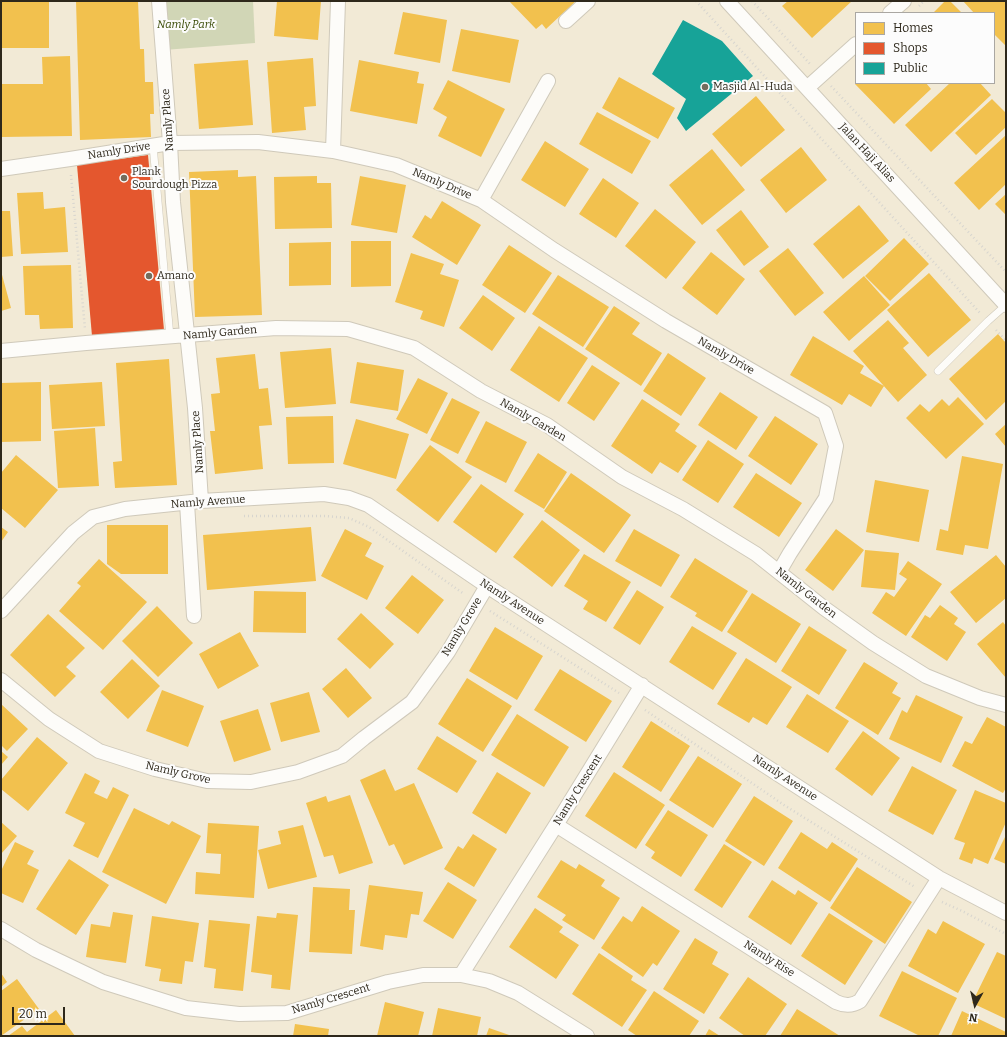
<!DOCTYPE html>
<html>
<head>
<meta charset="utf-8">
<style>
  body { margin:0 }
  #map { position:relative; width:1007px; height:1037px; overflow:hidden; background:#f2ead6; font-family:Bitter,serif }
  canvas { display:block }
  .frame { position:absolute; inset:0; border:2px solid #2e281b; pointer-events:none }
  .legend { position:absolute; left:855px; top:12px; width:140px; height:72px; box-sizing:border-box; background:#fcfcfc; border:1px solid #aaa7a2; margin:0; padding:5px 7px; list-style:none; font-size:12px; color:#2e281b }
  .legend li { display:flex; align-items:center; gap:8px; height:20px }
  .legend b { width:20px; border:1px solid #aaa7a2 }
  .north { position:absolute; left:955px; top:985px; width:40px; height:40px; -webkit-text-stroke:3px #fcfcfc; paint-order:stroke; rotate:188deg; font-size:11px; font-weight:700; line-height:16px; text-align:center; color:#2e281b }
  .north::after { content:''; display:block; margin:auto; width:14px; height:18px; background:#2e281b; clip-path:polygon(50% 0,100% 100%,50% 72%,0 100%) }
  .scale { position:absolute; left:12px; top:1007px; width:53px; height:18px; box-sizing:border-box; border:2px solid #2e281b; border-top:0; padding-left:5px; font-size:12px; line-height:14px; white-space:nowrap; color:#2e281b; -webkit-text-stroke:3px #fcfcfc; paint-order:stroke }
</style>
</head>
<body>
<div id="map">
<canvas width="1007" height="1037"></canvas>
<div class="frame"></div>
<ul class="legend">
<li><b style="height:11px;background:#f2c14e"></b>Homes</li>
<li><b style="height:11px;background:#e4572e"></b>Shops</li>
<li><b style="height:11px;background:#17a398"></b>Public</li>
</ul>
<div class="north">N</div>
<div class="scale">20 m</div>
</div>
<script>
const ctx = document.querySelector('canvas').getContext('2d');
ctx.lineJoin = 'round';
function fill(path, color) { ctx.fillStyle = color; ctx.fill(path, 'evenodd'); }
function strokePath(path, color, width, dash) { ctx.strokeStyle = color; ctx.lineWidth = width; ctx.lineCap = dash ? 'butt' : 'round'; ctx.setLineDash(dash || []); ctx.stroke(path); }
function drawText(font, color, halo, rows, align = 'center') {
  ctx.font = font + ' Bitter,serif'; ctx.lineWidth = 4; ctx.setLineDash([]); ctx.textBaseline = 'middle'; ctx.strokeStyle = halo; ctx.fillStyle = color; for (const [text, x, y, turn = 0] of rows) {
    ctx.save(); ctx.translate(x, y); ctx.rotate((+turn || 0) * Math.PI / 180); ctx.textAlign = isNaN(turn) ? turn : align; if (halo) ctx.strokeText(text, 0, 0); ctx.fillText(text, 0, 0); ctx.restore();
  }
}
const green = new Path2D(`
  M159,1H253L255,43L164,50Z`);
const homes = new Path2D(`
  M1,1H49V48H1Z
  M76,1H138L140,49H144L145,82H153L154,114H150L151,137L80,140Z
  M277,1H321L318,40L274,36Z
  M509,1H576L546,29L542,24L536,29Z
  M788,1H852L812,38L782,6Z
  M945,1H950L962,13H933Z
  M963,1H1006V46L994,34V13H974Z
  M403,12L447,20L440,63L394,54Z
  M461,29L519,40L510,83L452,71Z
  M70,56L72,136L2,137L1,84H43L42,57Z
  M313,58L316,106L304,107L306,130L272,133L267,62Z
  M248,60L253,125L199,129L194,64Z
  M359,60L419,72L417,83L424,84L417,124L350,111Z
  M619,77L675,108L658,139L602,108Z
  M448,80L505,109L481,157L438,136L447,117L433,109Z
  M857,83H926L931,89L894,124L855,84Z
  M950,83H980L991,95L931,152L905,125Z
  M756,96L785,130L741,167L712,134Z
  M992,99L1006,113V127L976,155L955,133Z
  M597,112L651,141L632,174L579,144Z
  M1006,135V184L979,210L954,183Z
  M545,141L589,169L565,207L521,180Z
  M801,147L827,180L786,213L760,180Z
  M712,149L745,190L702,225L669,185Z
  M238,170V177L256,176L262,315L195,317L189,172Z
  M317,176V183H331L332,228L275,229L274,177Z
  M360,176L406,185L397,233L351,225Z
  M603,178L639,203L616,238L579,214Z
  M43,192L44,209L65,207L68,252L21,254L17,193Z
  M1006,194V215L995,204Z
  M442,201L481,225L457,265L412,237L425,215L431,219Z
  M859,205L889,241L843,279L813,244Z
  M655,209L696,242L666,279L625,246Z
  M741,210L769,247L744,266L716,230Z
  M1,211H10L13,256L1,257Z
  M904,238L929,264L890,301L865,276Z
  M351,241H391V286L351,287Z
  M331,242V285L289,286V243Z
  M509,245L552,273L525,313L482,285Z
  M788,248L824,293L795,316L759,271Z
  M711,252L745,279L717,315L682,288Z
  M411,253L444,264L440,274L459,280L444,327L420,319L423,311L395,302Z
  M71,265L73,328L40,329L39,315H25L23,266Z
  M1,271L11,308L1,311Z
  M929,273L971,320L928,357L887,310Z
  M558,275L609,307L583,347L532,314Z
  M864,276L890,305L849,341L823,312Z
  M483,295L515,318L492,351L459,328Z
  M614,306L640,323L632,334L662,353L641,386L585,349Z
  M888,320L909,343L903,348L927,375L898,402L853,351Z
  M539,326L588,358L559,402L510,370Z
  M998,334L1006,343V401L986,420L949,379Z
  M813,336L864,366L860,373L884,386L871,407L849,394L842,405L790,375Z
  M331,348L336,404L285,408L280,352Z
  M668,353L706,378L681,416L643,391Z
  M255,354L259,389L268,388L272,425L259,426L263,469L215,474L210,431H215L211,394L220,393L216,358Z
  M169,359L177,485L115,488L113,462L122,461L116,363Z
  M357,362L404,370L398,411L350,403Z
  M592,365L620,383L594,421L567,403Z
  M418,378L448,393L427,434L396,419Z
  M41,382V441L1,442V383Z
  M102,382L105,426L52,429L49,385Z
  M720,392L758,417L736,450L698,425Z
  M958,397L984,424L946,459L906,418L920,404L929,412L942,399L949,406Z
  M452,398L480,412L458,454L430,440Z
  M642,399L680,424L675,431L697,446L678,473L660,462L652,474L611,446Z
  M333,416L334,463L288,464L286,417Z
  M775,416L818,444L791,485L748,456Z
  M356,419L409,434L396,479L343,464Z
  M486,421L527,442L506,483L465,462Z
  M1006,424V447L995,434Z
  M95,428L99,486L58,488L54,431Z
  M708,440L744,464L718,503L682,480Z
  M430,445L472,477L438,522L396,490Z
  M538,453L567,472L544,509L514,491Z
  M16,455L58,490L25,528L1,508V473Z
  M962,456L1003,464L988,549L965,545L963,555L936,550L940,529L948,531Z
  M571,473L631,515L604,553L544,511Z
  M756,473L802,503L779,537L733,507Z
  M875,480L929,490L919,542L866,532Z
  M481,484L524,514L496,553L453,522Z
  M542,520L580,550L552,587L513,557Z
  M107,525H168V574H121L107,564Z
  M1,527L8,532L1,542Z
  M311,527L316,581L207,590L203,535Z
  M345,529L372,543L365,556L384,566L367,600L321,576Z
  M634,529L680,555L661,587L615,561Z
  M836,529L864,550L833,591L805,570Z
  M865,550L899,553L895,590L861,587Z
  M584,554L631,582L606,622L583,609L588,601L564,586Z
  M996,555L1006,567V598L976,623L950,592Z
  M695,558L748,591L722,632L695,616L697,613L670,597Z
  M99,559L147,602L103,650L59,611L81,586L77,583Z
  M908,561L942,584L906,636L872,613L886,592L894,597L907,579L899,574Z
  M412,575L444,600L418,634L385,608Z
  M637,590L664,607L640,645L613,628Z
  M254,591L306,592V633L253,632Z
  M752,593L801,624L776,663L727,632Z
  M940,605L958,618L954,624L966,632L947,661L911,637L925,615L930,618Z
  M157,606L193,643L158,677L122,641Z
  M361,613L394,644L370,669L337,639Z
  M48,614L85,648L66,667L76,676L55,697L10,655Z
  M1003,622L1006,626V678L977,644Z
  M692,626L737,653L713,690L669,662Z
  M809,626L847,650L819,695L781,671Z
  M495,627L543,656L517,700L469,671Z
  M240,632L259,666L218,689L199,654Z
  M746,658L792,687L767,725L753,717L749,723L717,704Z
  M132,659L160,686L128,719L100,692Z
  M864,662L898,683L892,693L901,698L878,735L835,708Z
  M346,668L372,698L348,718L322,689Z
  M560,669L612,701L586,742L534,710Z
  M467,678L512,706L483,752L438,724Z
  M162,690L204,706L188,747L146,731Z
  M309,692L320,732L281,742L270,703Z
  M807,694L849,721L828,753L786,727Z
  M916,695L963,717L941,763L889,739L902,710L907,713Z
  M1,704L28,729L7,751L1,745Z
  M258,709L271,750L234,762L220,721Z
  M517,714L569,747L544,787L491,755Z
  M987,717L1006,727V788L1003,793L952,766L965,741L972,744Z
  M651,721L690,746L661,792L622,767Z
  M863,731L900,758L872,796L835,769Z
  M437,736L477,761L457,793L417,769Z
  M37,737L68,763L28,811L1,789V780Z
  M1,751L8,757L1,765Z
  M698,756L742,784L713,828L669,800Z
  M912,766L957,790L933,835L888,811Z
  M385,769L395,791L414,783L443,848L404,865L394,844L389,846L360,780Z
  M497,772L531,793L506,834L472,813Z
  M614,772L665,805L636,849L585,816Z
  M85,773L100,781L94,793L107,799L113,787L129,795L98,858L73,846L85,823L65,813Z
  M975,790L1006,803V822L988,864L974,858L972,864L959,859L965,843L954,839Z
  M350,795L373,863L339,874L333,855L324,857L306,803L326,796L328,802Z
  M754,796L793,821L764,866L725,841Z
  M134,808L169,825L172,821L201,836L166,904L102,872Z
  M668,810L708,835L681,877L651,858L655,852L645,845Z
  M1,822L17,836L1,854Z
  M208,823L259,826L254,898L195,894L196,872L220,874L221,854L206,853Z
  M303,825L317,877L268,889L258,850L281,844L278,831Z
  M801,832L827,849L832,842L858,859L830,902L778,868Z
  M473,834L497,849L474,887L444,869L458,846L463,849Z
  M1006,835V864L994,859Z
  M15,842L34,851L27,864L39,870L23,903L1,893V871Z
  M724,844L752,862L722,908L694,890Z
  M69,859L109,885L76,935L36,909Z
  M561,860L576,869L579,864L605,880L601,886L620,898L594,940L562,920L566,915L537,897Z
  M857,867L912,902L885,944L830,908Z
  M772,880L795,895L798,890L818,903L791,945L748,917Z
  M448,882L477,900L453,939L423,921Z
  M369,885L423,892L419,915L411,914L407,938L385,935L383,950L360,946Z
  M313,887L350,889L349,910H355L352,954L309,952Z
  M642,906L680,931L657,966L653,963L643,977L601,948L623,916L632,922Z
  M535,908L563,927L559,932L579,945L556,979L509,947Z
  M113,912L133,915L126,963L86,957L91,924L110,927Z
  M277,913L298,915L290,990L271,988L272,975L251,972L257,916L276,918Z
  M829,913L873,941L845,985L801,956Z
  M152,916L199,923L193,962L185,961L182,984L159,981L161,969L145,966Z
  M209,920L250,924L243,991L214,988L216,969L204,967Z
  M943,921L985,944L958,993L908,966L928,929L936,934Z
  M695,938L718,952L712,964L729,974L704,1014L663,989Z
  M997,952L1006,956V1019L972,1003Z
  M599,953L633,976L631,980L647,990L622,1027L572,994Z
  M902,971L957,998L938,1036H920L879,1016Z
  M1,973L7,982L1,987Z
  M748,977L787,1004L765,1036H745L719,1018Z
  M17,979L39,1009L1,1036V991Z
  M654,991L699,1021L689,1036H637L628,1030Z
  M385,1002L424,1012L418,1036H377Z
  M438,1008L481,1017L477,1036H432Z
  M797,1009L840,1036H780Z
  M56,1010L75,1036H8L22,1026L27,1032Z
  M962,1011L1006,1032V1036H951Z
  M295,1024L329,1029L328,1036H293Z
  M489,1028L512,1036H486Z
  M709,1029L720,1036H705Z`);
const shops = new Path2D(`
  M148,155L164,330L92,336L77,165Z`);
const public = new Path2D(`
  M683,20L722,41L753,76L686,131L677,118L686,99L652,74Z`);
const path = new Path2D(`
  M696,1L980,313
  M752,1L811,65
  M919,6L924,1
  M831,86L1006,272
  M71,175L85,329
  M996,330L1006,341
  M244,516H325L349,518L369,527L464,594
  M490,611L619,693
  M645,710L784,805L915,887
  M942,902L962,911L1006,934`);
const service = new Path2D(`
  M153,145L170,337
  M938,371L988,321L1006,305`);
const minor = new Path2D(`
  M159,1L170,143L173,202L195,408L201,501
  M727,1L1006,305
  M890,13L904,1
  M566,21L588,1
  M807,88L856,44
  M333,151L338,1
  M1,169L70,159L170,143L258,142L333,151L396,165L481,200L554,250L666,321L825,413L836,446L826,498L790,553L779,572
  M481,200L548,81
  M1,351L86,343L276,328L348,329L414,348L481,391L547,425L622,477L683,509L756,554L824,608L873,643L926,676L980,698L1006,705
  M187,503L194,616
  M1,611L73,533L93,517L125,509L201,501L324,494L349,498L368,505L487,586L939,878L1006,913
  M1,680L49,719L99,751L155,769L207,781L251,782L298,772L342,756L364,738L412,702L448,652L487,586
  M556,825L836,1002C845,1006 852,1006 860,1001L939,878
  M1,929L36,950L103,982L186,1008L239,1014L287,1013L388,982L423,975H461L489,981L518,993L587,1036
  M461,975L556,825L642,685`);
const markers = [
  [705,87,4,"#736c5c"],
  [124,178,4,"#736c5c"],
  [149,276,4,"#736c5c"]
];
const parkNames = [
  ["Namly Park",186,25]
];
const poiNames = [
  ["Masjid Al-Huda",713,87],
  ["Plank",132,172],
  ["Sourdough Pizza",132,185],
  ["Amano",157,276]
];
const streetNames = [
  ["Namly Place",168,120,-94],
  ["Namly Drive",119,151,-9],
  ["Jalan Haji Alias",867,153,47],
  ["Namly Drive",442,184,23],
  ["Namly Garden",220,333,-5],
  ["Namly Drive",726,356,30],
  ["Namly Garden",533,420,30],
  ["Namly Place",198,442,-94],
  ["Namly Avenue",208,502,-4],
  ["Namly Garden",806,593,38],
  ["Namly Avenue",512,602,33],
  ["Namly Grove",462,627,-59],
  ["Namly Grove",178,773,13],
  ["Namly Avenue",785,778,33],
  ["Namly Crescent",578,790,-58],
  ["Namly Rise",769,959,32],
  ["Namly Crescent",331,999,-17]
];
fill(green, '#d1d6b6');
fill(homes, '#f2c14e');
fill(shops, '#e4572e');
fill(public, '#17a398');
strokePath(service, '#cfc9ba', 8);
strokePath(minor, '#cfc9ba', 16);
strokePath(path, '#d7d5cf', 2.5, [1, 3]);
strokePath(service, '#fdfcf9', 7);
strokePath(minor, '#fdfcf9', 14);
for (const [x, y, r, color] of markers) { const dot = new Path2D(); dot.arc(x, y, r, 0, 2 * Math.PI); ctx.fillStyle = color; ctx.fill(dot); strokePath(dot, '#fcfcfc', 1.5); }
drawText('italic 11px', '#364802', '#fcfcfc', parkNames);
drawText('11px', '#2e281b', '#fcfcfc', poiNames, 'left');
drawText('11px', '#2e281b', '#fcfcfc', streetNames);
</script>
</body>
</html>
